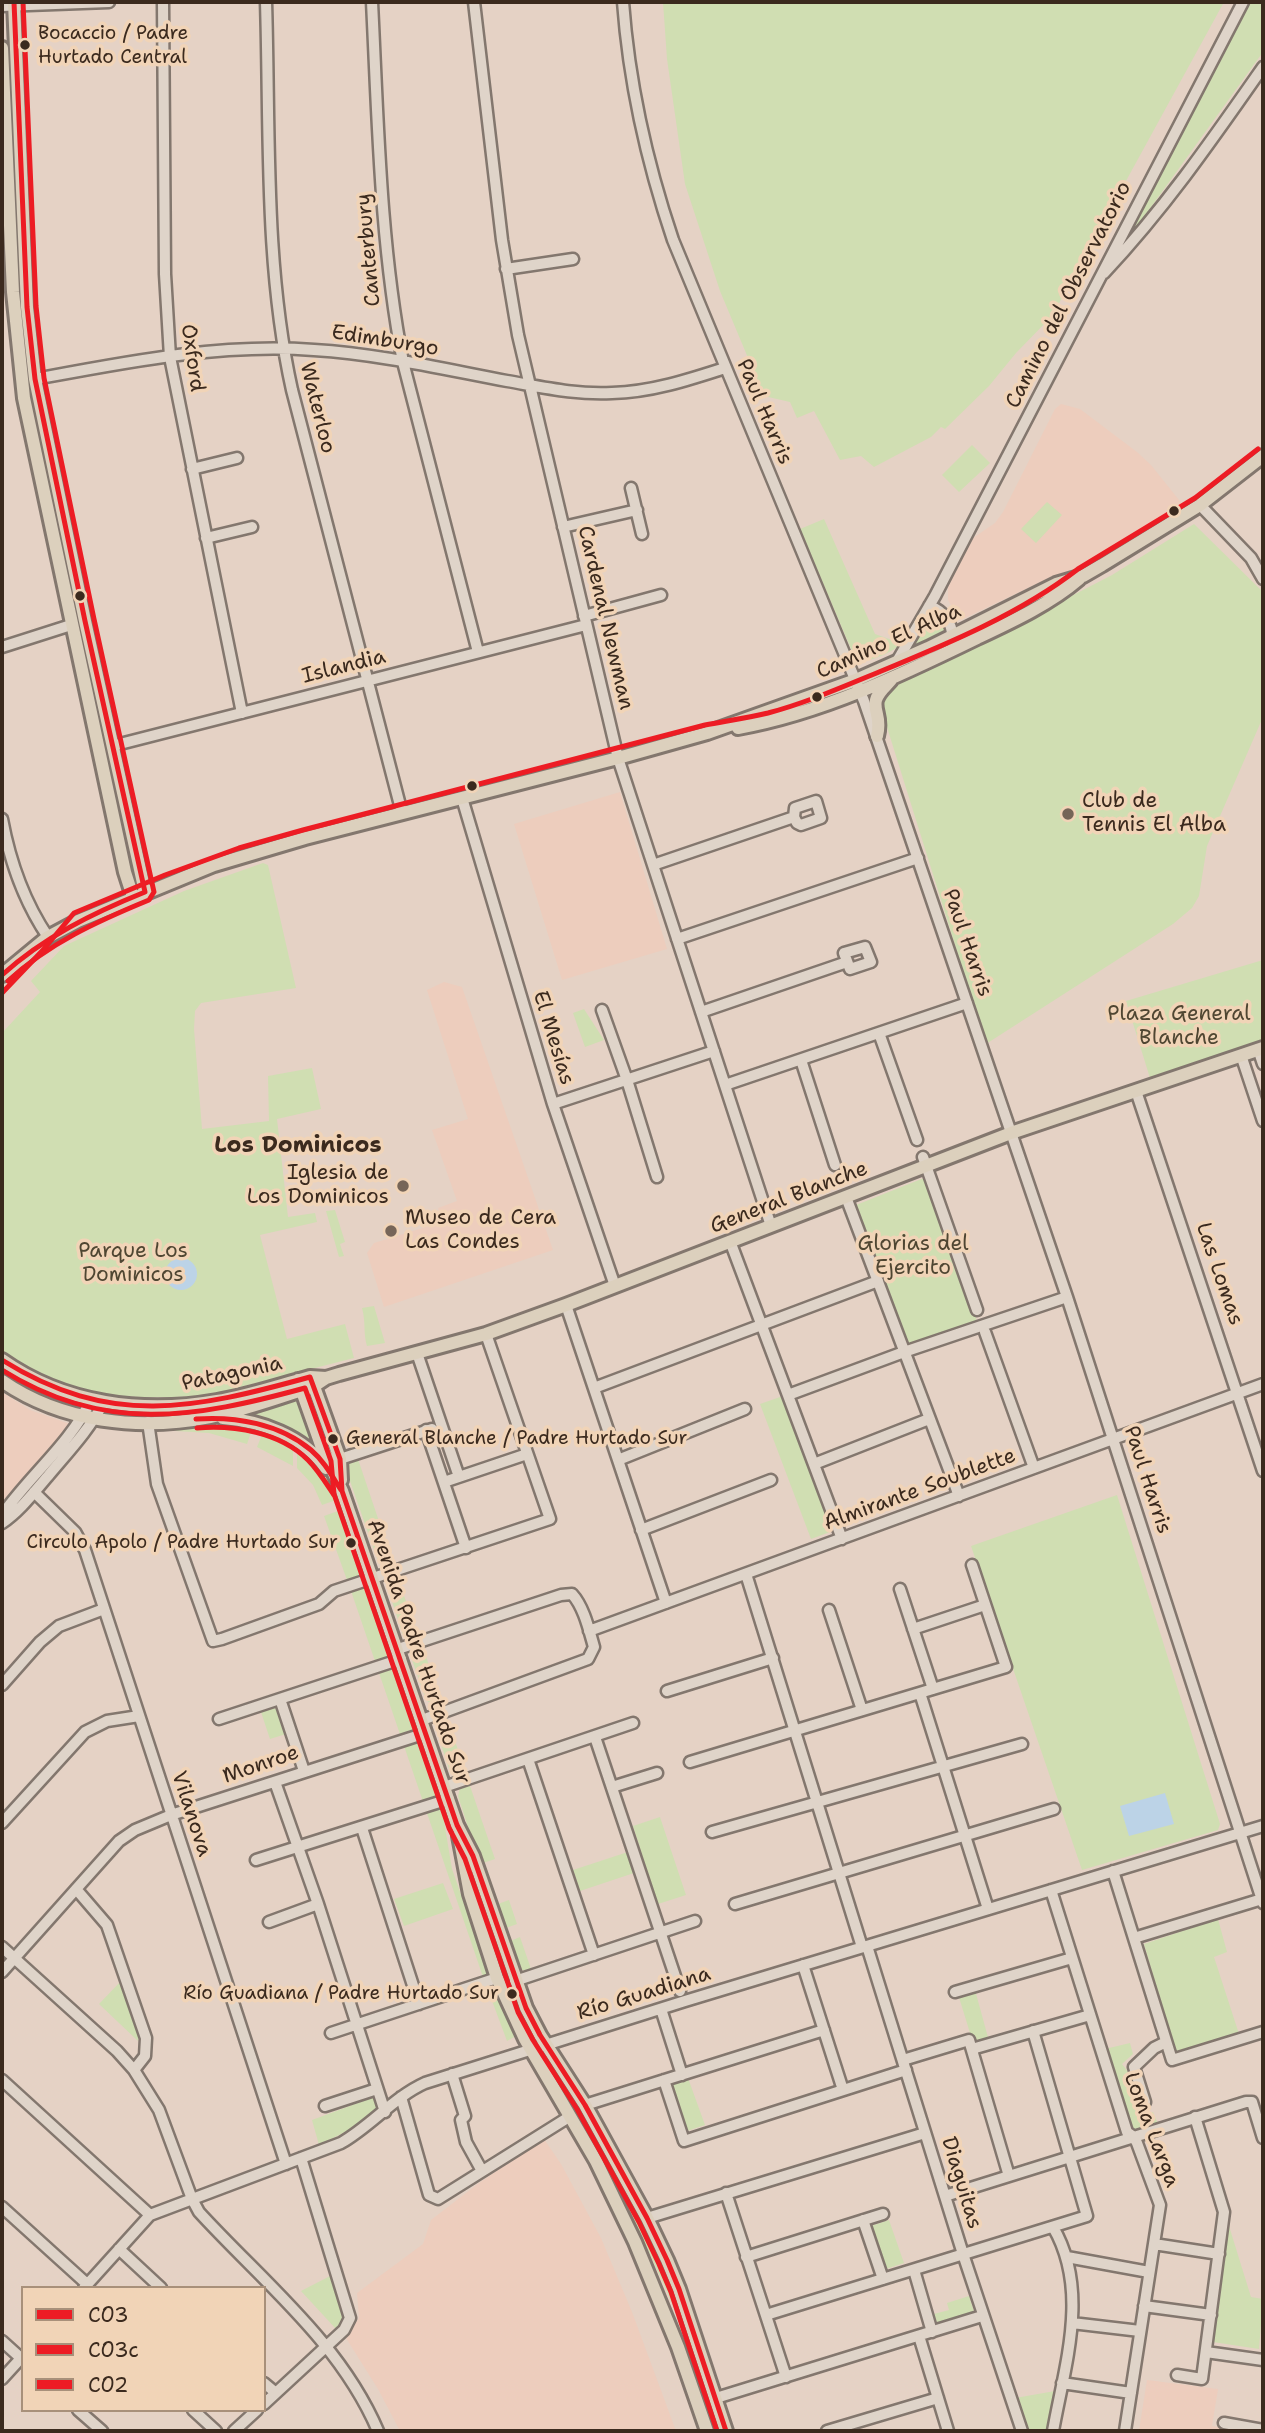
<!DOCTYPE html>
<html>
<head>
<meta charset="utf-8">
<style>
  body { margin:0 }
  #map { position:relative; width:1265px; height:2433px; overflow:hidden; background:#e5d2c5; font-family:"Shantell Sans",sans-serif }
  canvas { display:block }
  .frame { position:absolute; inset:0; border:4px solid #3b2a1e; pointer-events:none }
  .legend { position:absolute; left:21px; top:2286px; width:245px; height:126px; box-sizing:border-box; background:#f1d4b7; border:2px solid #a8907a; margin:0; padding:9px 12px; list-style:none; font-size:21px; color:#3b2a1e }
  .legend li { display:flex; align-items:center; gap:14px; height:35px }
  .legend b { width:35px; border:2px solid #a8907a }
</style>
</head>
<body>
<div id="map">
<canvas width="1265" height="2433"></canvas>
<div class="frame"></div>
<ul class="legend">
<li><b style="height:9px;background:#ed1c24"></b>C03</li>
<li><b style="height:9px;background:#ed1c24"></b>C03c</li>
<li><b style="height:9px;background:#ed1c24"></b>C02</li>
</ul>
</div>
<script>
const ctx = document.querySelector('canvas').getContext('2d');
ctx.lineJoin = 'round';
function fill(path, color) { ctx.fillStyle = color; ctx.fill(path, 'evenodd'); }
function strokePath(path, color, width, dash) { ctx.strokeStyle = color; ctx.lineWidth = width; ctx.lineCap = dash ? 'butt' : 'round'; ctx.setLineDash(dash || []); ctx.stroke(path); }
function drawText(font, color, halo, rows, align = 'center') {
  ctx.font = font + ' "Shantell Sans",sans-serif'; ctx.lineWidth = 7; ctx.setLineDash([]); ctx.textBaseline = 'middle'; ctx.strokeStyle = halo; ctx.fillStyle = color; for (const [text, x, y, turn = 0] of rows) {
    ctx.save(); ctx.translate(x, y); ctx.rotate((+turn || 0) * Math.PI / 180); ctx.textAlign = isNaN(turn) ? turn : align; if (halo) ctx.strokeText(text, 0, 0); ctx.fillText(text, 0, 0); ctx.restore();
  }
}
const built = new Path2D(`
  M1061,404L1080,409L1137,452L1151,465L1183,505L1135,537L1066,575H1055L965,618H958L948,600V587L973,538L995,523L1003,512L1055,409Z
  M620,792L667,949L562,980L514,824Z
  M444,982L462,987L553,1250L384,1307L367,1253L374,1243L442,1222L438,1208L457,1201L432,1130L468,1119L427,990Z
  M2,1392L30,1410L70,1424L65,1434L2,1505Z
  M544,2139L561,2164L601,2238L632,2312L676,2431H400L378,2389L346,2338L359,2318L357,2293L423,2244L431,2220L479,2183Z
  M1147,2380L1218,2389L1212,2426L1246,2431H1139Z`);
const green = new Path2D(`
  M663,2H1224L1052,316L1016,353L989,386L945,429L941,427L931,437L874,467L861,456L840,460L814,411L797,418L790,402L764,396L720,291L685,184L667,59Z
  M1250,2H1263V52L1120,250Z
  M34,400L107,750L104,751L31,401Z
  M972,445L990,463L959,492L942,475Z
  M1047,502L1062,515L1036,543L1021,529Z
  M824,519L875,634L892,640L895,633L906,638C897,652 873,660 857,663L800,529Z
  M1194,524L1263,592V717L1207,846L1199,896L1192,908L1173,924L986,1044L876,692L996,635L1112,575Z
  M930,612L943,616L947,634L910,649Z
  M263,863L268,865L296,988L201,1003L195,1011L194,1029L202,1129L269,1121L268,1076L312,1068L321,1109L277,1119L288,1217L315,1213L317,1222L260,1235L287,1339L345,1324L354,1358L213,1394C158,1401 70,1399 23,1367C15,1362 9,1356 2,1350V1033L40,992L31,981L64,946L184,891Z
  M1263,960V1040L1150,1078L1126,1001Z
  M584,1009L604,1040L585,1047L573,1013Z
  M924,1178L977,1321L907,1344L877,1271L856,1205Z
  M335,1210L345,1242L340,1244L344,1256L339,1257L326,1211Z
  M374,1306L385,1343L367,1346C363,1333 366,1322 362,1308Z
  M783,1396L831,1525L830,1532L811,1539L760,1404Z
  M298,1398L313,1442L248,1413Z
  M227,1424L246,1426L248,1434L251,1432L247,1444L209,1433L159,1430Z
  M264,1435H269L293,1445V1466L257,1447L261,1437Z
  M297,1448L321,1467L336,1496V1500L322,1505L313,1485L297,1468Z
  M357,1456L392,1560L379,1564L343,1461Z
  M1117,1495L1220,1824L1218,1830L1082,1870L971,1546Z
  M341,1510L351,1539L346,1541L348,1547L353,1546L361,1569L358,1576L347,1580L324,1516Z
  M398,1579L418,1635L408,1639L403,1635L387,1586V1583Z
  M362,1587L368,1590L442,1809L452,1869L489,1974L516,2036L507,2041L482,1974L351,1591Z
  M423,1648L441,1699L430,1703L426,1700L411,1657L414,1650Z
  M274,1708L278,1710L286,1734L270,1739L261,1712Z
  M446,1714L465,1771L453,1774L450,1772L433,1720Z
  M469,1783L495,1859L480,1864L458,1796L460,1788Z
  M660,1817L686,1895L658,1904L646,1869L580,1891L573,1870L640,1848L633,1826Z
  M443,1883L453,1909L404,1926L394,1899Z
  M509,1900L517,1924L503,1929L495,1905Z
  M1218,1919L1227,1952L1214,1957L1239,2034L1176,2054L1144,1944Z
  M520,1937L531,1969L525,1971L516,1967L508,1942Z
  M121,1981L138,2028V2041L99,2004Z
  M975,1990L989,2041L974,2046L958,1994Z
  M1130,2043L1133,2054L1122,2064L1133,2078L1144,2114L1153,2112L1158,2124L1130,2132L1105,2049Z
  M550,2062L573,2097L641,2223L670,2287L720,2431H715C700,2382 685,2332 664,2285C631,2210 591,2137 549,2067Z
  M688,2078L705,2125L687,2131L671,2084Z
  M374,2097L379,2108L361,2124L319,2145L312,2120Z
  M889,2220L904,2263L886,2269L871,2226Z
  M1229,2226L1251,2297L1263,2299L1259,2349L1213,2342Z
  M332,2275L345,2315V2321L336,2329L301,2291Z
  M969,2296L975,2315L938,2326L934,2314L949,2310L947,2303Z
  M1055,2391L1047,2431H1029L1015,2398Z`);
const water = new Path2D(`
  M165 1274a16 16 0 1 1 32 0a16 16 0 1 1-32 0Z
  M1165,1793L1174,1824L1129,1836L1120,1806Z`);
const minor = new Path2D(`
  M163,2L165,274L170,357L242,713
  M266,2C270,130 264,265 292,390L402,813
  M372,2C378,122 380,243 403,362L478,652
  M474,2L502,240L518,335L618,758L771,1226
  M623,2C629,83 647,163 673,240L864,701L1067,1297L1263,1903
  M2,6L109,2
  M506,269L573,259
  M1104,273C1165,208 1212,140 1263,67
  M35,379C126,362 221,343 314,350C379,354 443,369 507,381C542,387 576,395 612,393C651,392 688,380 725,368
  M192,469L237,458
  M631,488L642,534
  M1200,505L1251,558L1263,579
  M563,527L637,510
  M206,538L252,527
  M929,606C945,611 954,625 952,642
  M584,616L661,595
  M2,647L71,625
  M896,663L935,596L1243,2
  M112,746L586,625
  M462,798L553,1104L615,1286
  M816,801L821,818L801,825L797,823L794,817L795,808Z
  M2,819C10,862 23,900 48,937
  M653,865L794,817
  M677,939L918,858
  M865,947L871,962L850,969L844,953Z
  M602,1010L627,1080L657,1177
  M701,1012L847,962
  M879,1033L917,1140
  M1258,1049L1263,1064
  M1241,1055L1263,1121
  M801,1060L835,1165
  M725,1085L967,1003
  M1136,1091L1263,1471
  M553,1104L714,1051
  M923,1157L977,1310
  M846,1197L959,1496
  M730,1241L842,1539
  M566,1305L666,1603
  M985,1332L1034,1468
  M417,1353L459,1477
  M594,1388L878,1281
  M788,1395L904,1352L1067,1297
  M148,1422L157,1484L213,1641L222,1639L319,1604L334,1591L550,1519L486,1334
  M426,1430L466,1548
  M340,1459L432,1429
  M618,1460L745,1409
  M814,1464L929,1419
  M444,1482L527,1454
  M34,1492L75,1532L85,1550L286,2164
  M2,1515C30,1475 70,1444 91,1400
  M2,1523C20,1511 34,1492 48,1476C68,1452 89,1430 104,1402
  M641,1530L771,1480
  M746,1574L862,1947
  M900,1589L933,1689
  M829,1610L862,1710
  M913,1629L985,1605
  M589,1631L1263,1384
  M398,1649L561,1595L572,1594C584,1607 589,1630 594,1647L588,1659L422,1720
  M2,1685L40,1642L59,1626L104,1609
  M667,1691L773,1658
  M920,1693L988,1909
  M280,1699L304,1771
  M219,1719L401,1659
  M595,1737L680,1991
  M528,1759L594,1955
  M690,1762L1006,1667L972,1565
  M275,1782L318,1904L385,2112
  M444,1787L633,1723
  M612,1787L657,1773
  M2,1823L85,1732L107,1721L139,1716
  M362,1828L419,2004
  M712,1832L1022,1744
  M256,1860L449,1799
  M1113,1871L1172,2060L1263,2032
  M76,1889L107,1925L146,2038L145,2056L134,2070
  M1051,1890L1127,2132L1134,2137L1137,2143L1160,2205L1125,2431
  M735,1904L1054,1809
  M269,1922L318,1904
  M1134,1938L1262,1899
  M867,1946L963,2254L1022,2431
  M2,1947L117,2051L134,2070L159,2110L192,2199L199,2212C263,2282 340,2342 378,2431
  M803,1965L843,2090
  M2,1972L119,1841L135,1830L171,1815L426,1733
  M515,1981L695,1921
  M955,1992L1072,1958
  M661,2009L682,2075
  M331,2033L497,1978
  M972,2049L1090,2015
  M903,2060L969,2040L1009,2176
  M452,2074L465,2116L461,2120L466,2142L482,2171
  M2,2080L150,2215
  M664,2080L684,2141L906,2070
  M401,2097L429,2195L438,2199L569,2117
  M1145,2102L1134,2067L1154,2048L1166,2042
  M585,2105L824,2030
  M325,2106L377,2089
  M726,2193L786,2377
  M945,2196L1246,2102H1252L1263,2138
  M2,2207L87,2284
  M647,2218L925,2133
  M863,2220L883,2279
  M1053,2227C1090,2290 1065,2364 1053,2431
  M1154,2244L1219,2254
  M119,2249L161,2288
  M746,2257L883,2214
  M1067,2257L1149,2272
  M914,2270L932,2332
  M84,2288L150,2215L341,2143C371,2126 394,2097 425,2083L685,2001L1263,1826
  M1144,2306L1211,2315
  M766,2315L1087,2216L1033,2031
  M1072,2323L1140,2331
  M919,2336L948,2431
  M2,2341L23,2360
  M1206,2352L1263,2360
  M1177,2375L1202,2379L1224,2212L1195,2117
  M2,2379L23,2356
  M264,2383L276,2393
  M1062,2383L1131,2393
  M716,2398L982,2316
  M264,2404L344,2330L350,2318L301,2158
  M78,2410L102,2431
  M193,2410L216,2431
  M1224,2423L1263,2430
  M234,2431L257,2410
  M827,2431L938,2398`);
const major = new Path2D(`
  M14,2L27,307L35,379L85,621L145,892
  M2,48L13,292L24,398L125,872L133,897
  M738,728C822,713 901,675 977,638C1011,622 1050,604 1079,579
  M877,736C882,717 873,711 876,700C878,692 886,686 891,680
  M2,975L48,937L78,921L214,865L305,838L618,758L707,733L856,680L928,648L1056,584L1083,576L1102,565L1200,505L1263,456
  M2,1360C64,1404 143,1414 217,1401C248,1396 280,1385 310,1377L326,1378
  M298,1380L321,1445L342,1491L457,1825L473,1856L526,2008L540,2035L585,2105L647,2218L667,2260L679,2289L726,2431
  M2,1381C61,1422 139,1431 210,1417C245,1410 280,1397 314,1386L326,1378L339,1374L486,1334L566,1305L1011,1133L1263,1048
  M312,1381L340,1459L341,1480
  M223,1418C261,1421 303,1436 326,1468
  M459,1836L470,1894L497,1978L525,2039L596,2161L635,2242L678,2347L707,2431`);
const bus1 = new Path2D(`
  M2,975C44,937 93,913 145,892L85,621L35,379L27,307L14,2
  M2,1360C111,1428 194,1409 310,1377L340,1459L342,1491L457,1825L473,1856L526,2008L540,2035L585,2105L647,2218L667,2260L679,2289L726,2431
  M196,1419C236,1416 280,1424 311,1450C324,1461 332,1476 341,1490`);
const bus2 = new Path2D(`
  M8,981C49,943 98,921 149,900L154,892L94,619L44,378L36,306L23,2
  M2,1370C104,1434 195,1418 305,1388L331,1461L334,1494L449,1828L465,1859L518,2012L533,2040L577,2109L639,2222L659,2264L671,2292L717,2431
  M197,1428C234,1425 280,1432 308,1460C318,1470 326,1483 334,1495`);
const bus3 = new Path2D(`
  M2,993L43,950L74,913L165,875L239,848L303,830L705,725C726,721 747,718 768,713C806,703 842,687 879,672C947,644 1020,614 1078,569L1195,498L1258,449`);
const markers = [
  [25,45,6,"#3b2a1e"],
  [1174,511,6,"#3b2a1e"],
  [80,596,6,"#3b2a1e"],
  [817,697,6,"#3b2a1e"],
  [472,786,6,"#3b2a1e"],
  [1068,814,7,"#766558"],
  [403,1186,7,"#766558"],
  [391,1231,7,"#766558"],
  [333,1439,6,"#3b2a1e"],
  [351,1543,6,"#3b2a1e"],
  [512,1994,6,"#3b2a1e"]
];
const busNames = [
  ["Bocaccio / Padre",38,34],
  ["Hurtado Central",38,58],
  ["General Blanche / Padre Hurtado Sur",346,1439],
  ["Circulo Apolo / Padre Hurtado Sur",338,1543,"right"],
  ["Río Guadiana / Padre Hurtado Sur",499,1994,"right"]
];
const streetNames = [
  ["Canterbury",369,250,-95],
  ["Camino del Observatorio",1069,295,-63],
  ["Edimburgo",385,341,9],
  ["Oxford",192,358,82],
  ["Waterloo",317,408,76],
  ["Paul Harris",764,412,67],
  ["Cardenal Newman",605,618,77],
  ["Camino El Alba",889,642,-24],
  ["Islandia",344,667,-14],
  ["Paul Harris",967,943,71],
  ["El Mesías",553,1038,73],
  ["General Blanche",789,1198,-21],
  ["Las Lomas",1219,1274,71],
  ["Patagonia",232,1374,-12],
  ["Paul Harris",1147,1480,72],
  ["Almirante Soublette",920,1490,-20],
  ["Avenida Padre Hurtado Sur",418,1652,71],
  ["Monroe",261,1765,-19],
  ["Vilanova",191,1814,72],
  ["Río Guadiana",644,1994,-17],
  ["Loma Larga",1151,2130,69],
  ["Diaguitas",961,2183,73]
];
const poiNames = [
  ["Club de",1082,802],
  ["Tennis El Alba",1082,826],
  ["Iglesia de",389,1174,"right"],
  ["Los Dominicos",389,1198,"right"],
  ["Museo de Cera",405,1219],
  ["Las Condes",405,1243]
];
const parkNames = [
  ["Plaza General",1179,1015],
  ["Blanche",1179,1039],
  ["Glorias del",913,1245],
  ["Ejercito",913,1269],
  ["Parque Los",133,1252],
  ["Dominicos",133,1276]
];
const neighbourhoodNames = [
  ["Los Dominicos",298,1146]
];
fill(built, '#edcdbd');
fill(green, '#d0deb2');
fill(water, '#bcd3e7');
strokePath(minor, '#83776e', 15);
strokePath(major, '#83776e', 18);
strokePath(minor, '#dfd4c9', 10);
strokePath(major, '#dcd0bd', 12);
strokePath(bus1, '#ed1c24', 5);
strokePath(bus2, '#ed1c24', 5);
strokePath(bus3, '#ed1c24', 5);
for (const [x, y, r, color] of markers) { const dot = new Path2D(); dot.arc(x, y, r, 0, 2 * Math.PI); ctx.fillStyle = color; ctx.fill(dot); strokePath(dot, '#f1d4b7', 2.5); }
drawText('19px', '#3b2a1e', '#f1d4b7', busNames, 'left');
drawText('21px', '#3b2a1e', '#f1d4b7', streetNames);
drawText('21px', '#3b2a1e', '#f1d4b7', poiNames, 'left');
drawText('21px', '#4f4632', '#f1d4b7', parkNames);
drawText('bold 23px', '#3b2a1e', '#f1d4b7', neighbourhoodNames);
</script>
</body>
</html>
